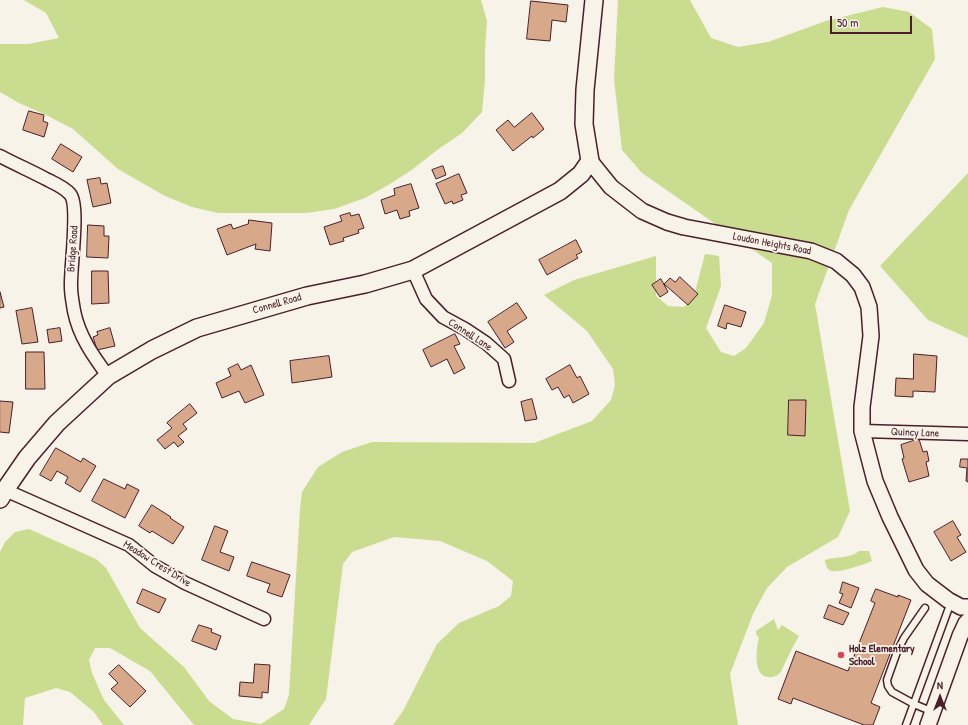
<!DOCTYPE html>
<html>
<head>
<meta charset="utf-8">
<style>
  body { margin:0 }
  #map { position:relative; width:968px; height:725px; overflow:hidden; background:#f7f3e8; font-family:"Patrick Hand",sans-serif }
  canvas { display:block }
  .north { position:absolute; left:920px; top:677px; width:40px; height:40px; -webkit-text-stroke:3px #f7f3e8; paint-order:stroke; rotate:0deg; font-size:11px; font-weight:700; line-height:16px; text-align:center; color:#4a1f2b }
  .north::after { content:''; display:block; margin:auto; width:14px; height:18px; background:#4a1f2b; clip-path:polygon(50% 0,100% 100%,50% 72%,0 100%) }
  .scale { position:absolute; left:830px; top:16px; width:82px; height:18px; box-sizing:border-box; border:2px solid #4a1f2b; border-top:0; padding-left:5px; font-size:12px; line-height:14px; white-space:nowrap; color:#4a1f2b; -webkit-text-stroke:3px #f7f3e8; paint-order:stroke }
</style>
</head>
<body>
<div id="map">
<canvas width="968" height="725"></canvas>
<div class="north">N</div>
<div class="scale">50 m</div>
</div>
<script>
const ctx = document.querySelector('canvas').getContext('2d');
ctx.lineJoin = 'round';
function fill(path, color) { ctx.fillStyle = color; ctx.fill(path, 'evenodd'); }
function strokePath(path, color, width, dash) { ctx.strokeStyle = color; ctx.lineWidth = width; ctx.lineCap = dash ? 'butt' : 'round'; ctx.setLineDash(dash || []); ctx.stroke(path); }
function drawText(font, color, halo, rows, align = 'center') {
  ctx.font = font + ' "Patrick Hand",sans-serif'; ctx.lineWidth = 3.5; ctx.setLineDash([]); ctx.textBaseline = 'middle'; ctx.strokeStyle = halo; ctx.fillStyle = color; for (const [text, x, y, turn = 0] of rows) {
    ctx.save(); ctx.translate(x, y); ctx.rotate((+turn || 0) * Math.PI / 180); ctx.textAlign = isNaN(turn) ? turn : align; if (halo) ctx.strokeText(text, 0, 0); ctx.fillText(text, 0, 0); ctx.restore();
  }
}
const green = new Path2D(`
  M24,0H481L487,21L485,50V79L482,112L462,133L437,150L413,169L390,184L365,198L334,209L306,213H218L192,207L165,196L118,169L73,129L46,115L19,103L0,92V44H28L59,38L46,13Z
  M618,0H690L711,38L738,47L768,42L826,21L883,7L909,12L932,29L935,59L849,210L815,304L850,511L838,537L787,567L767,588L753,614L730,674L738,725H393L403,711L437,644L459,623L499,606L511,596L513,581L487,561L440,541L394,537L352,552L343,564L326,699L309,725H194L150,671L110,648H95L89,660L92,673L104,700L124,725H103L94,712L70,692L56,688L25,698L23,725H0V552L5,542L15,532L29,529L96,559L106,568L140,628L184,667L209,701L233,719L261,724L284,709L289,695L300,509L302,492L318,467L342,452L372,442L534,443L592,421L611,400L615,385L613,369L587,331L544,295L574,280L656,256V296L668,306L684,307L694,296L705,254L719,256L721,286L706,328L721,352L734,356L746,348L764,323L772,295V263L642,173L622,150L614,79Z
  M968,173V338L928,320L880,266Z
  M859,551H869L872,561C865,564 833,576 828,569C826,567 825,562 825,560C837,556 850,559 859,551Z
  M774,619L778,630L782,625L799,636C794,644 790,653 786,661C784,665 782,670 780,673C777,676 772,678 768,677C753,676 756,648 759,638L756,634V631Z`);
const building = new Path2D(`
  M531,1L568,5L566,22L552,20L550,41L527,39Z
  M29,111L44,115L43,121L48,123L44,137L23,130Z
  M532,113L544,129L533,138L532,136L513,151L496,130L508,120L514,127Z
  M61,144L82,157L73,172L52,159Z
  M443,166L446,175L436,179L432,170Z
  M459,174L467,193L461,195L463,200L453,204L452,201L445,204L436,184Z
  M100,178L101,184L107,183L111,203L93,207L87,180Z
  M411,184L419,208L409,211L410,216L400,219L397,210L385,214L381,200L395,195L394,189Z
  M350,213L351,216L359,214L364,228L358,230L359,233L343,238L344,241L330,245L324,227L342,221L340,216Z
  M249,220L272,223L270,251L255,249L256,244L227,255L217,229L231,224L233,229L248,224Z
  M88,225L104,226V236H109L108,258L87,257Z
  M576,240L582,252L576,255L578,258L547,275L539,260Z
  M92,271H108L109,303L92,304Z
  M680,277L698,294L688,305L664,284L670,278L675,282Z
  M661,279L668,292L660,297L652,285Z
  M0,292L4,307L0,308Z
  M517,303L527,318L507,331L514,342L505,348L488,322Z
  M725,305L746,312L741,327L727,323L726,329L718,326Z
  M32,308L38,342L22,344L16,311Z
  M60,328L62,341L49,343L47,330Z
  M110,328L115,346L97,350L93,337L98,335L97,332Z
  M455,334L460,344L454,346L465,368L454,374L447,359L431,367L423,350Z
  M26,352H44L45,389H26Z
  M914,354L937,356L935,392L913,391V397L895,396L896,378L913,379Z
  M329,356L332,377L292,383L290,361Z
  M238,364L241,370L251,365L264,395L245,403L239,391L222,398L216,383L231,376L228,369Z
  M570,365L577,378L580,376L589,394L573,403L569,395L564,398L558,387L552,390L546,379Z
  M532,399L537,419L525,421L521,402Z
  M789,400H806L805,436L788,435Z
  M0,401L13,402L9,433L0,432Z
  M190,404L197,413L183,424L187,429L178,436L184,442L178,447L174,442L165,449L157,440L172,428L167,423Z
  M919,439L923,452L927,451L929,461L926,462L929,476L909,482L902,459L904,458L901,445Z
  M56,448L81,462L83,458L96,466L80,492L65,483L68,477L57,471L51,481L40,475Z
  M961,459H968V482L966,481L967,468L960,467Z
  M104,479L125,489L127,484L139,490L125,518L92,501Z
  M152,505L171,517L170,518L184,527L173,544L152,531L150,533L139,526Z
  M953,521L961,535L957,537L966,552L951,561L934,532Z
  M215,526L228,531L220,552L234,557L229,571L202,560Z
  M252,562L290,575L282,597L267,592L270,584L247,576Z
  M843,582L859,588L851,608L839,603L843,594L840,593Z
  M143,589L166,599L159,613L137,603Z
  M876,589L898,597V595L911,600L871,703L880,707L873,725H864L793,698L791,704L778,699L796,651L848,671L875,603L871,601Z
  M829,605L849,613L843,625L824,618Z
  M199,625L212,629L211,632L221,636L216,650L192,641Z
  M255,664L270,665L268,693L262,692V698L239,696L240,682L253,683Z
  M119,665L146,691L130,707L111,689L118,683L109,674Z`);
const service = new Path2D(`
  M925,608L904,638L897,652L887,680L888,686L892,692L914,704L933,712
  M906,725L951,602`);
const minor = new Path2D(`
  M0,156C15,164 31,171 46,179C54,183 64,187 70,194C80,205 70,269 71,287C71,295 73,304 74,311C79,336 93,356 108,376
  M413,270L426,299L443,317L465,329L486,343L504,359L509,381
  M862,431L968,434
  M5,490L129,545L155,566L185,583L264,619`);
const tertiary = new Path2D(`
  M590,161L611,187L642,211L667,222L684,227L811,251L836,261L853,275L862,287L869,307L871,336L862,407V431L875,481L890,517L916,570L927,584L948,600L961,607H968
  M928,725L960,636L966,623L968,621`);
const secondary = new Path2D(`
  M0,499L5,490L27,458L57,423L108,376L152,350L197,328L307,296L365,284L413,270L560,191L581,174L590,161L584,124L585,90L594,0`);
const markers = [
  [841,655,4,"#d1495b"]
];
const streetNames = [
  ["Loudon Heights Road",772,244,11],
  ["Bridge Road",73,249,-86],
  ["Connell Road",277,304,-16],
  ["Connell Lane",470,335,33],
  ["Quincy Lane",915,433,2],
  ["Meadow Crest Drive",157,564,32]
];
const poiNames = [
  ["Holz Elementary",849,649],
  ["School",849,662]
];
fill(green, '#c9dc90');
fill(building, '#d8a88a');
strokePath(building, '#4a1f2b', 1);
strokePath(service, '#4a1f2b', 9);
strokePath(minor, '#4a1f2b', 15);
strokePath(tertiary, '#4a1f2b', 18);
strokePath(secondary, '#4a1f2b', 20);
strokePath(service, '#f7f3e8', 6);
strokePath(minor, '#f7f3e8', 12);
strokePath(tertiary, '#f7f3e8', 15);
strokePath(secondary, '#f7f3e8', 17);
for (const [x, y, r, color] of markers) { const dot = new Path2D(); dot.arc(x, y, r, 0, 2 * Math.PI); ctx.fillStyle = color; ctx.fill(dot); strokePath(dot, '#f7f3e8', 1.5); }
drawText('11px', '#4a1f2b', '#f7f3e8', streetNames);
drawText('bold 11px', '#4a1f2b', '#f7f3e8', poiNames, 'left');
</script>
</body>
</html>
